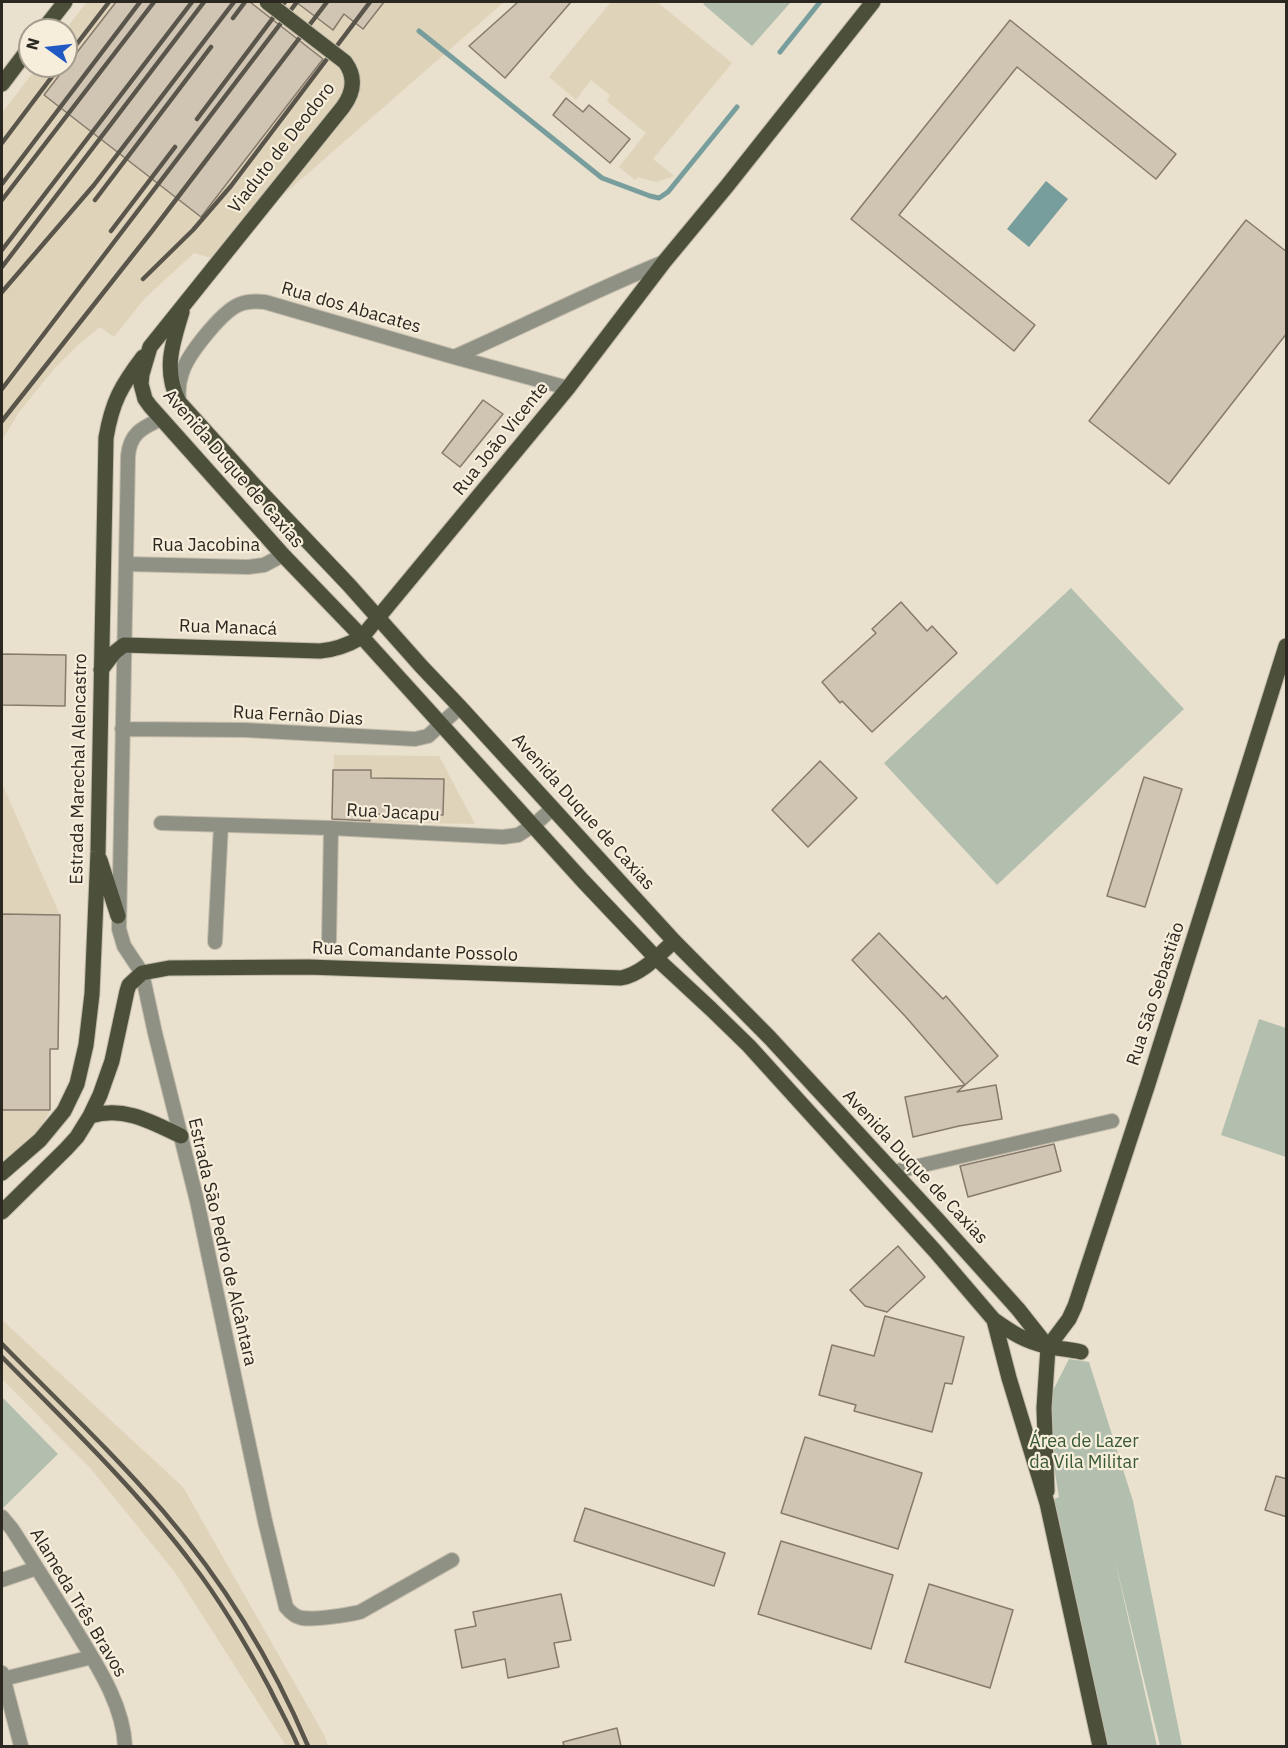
<!DOCTYPE html>
<html>
<head>
<meta charset="utf-8">
<style>
  body { margin:0 }
  #map { position:relative; width:1288px; height:1748px; overflow:hidden; background:#e9e0cd; font-family:"IBM Plex Sans",sans-serif }
  canvas { display:block }
  .frame { position:absolute; inset:0; border:3px solid #2b2821; pointer-events:none }
  .north { position:absolute; left:18px; top:18px; width:60px; height:60px; box-sizing:border-box; background:#f6edda; border:2px solid #a59e90; border-radius:50%; rotate:285deg; font-size:16px; font-weight:700; line-height:24px; text-align:center; color:#2b2821 }
  .north::after { content:''; display:block; margin:auto; width:21px; height:27px; background:#2058c4; clip-path:polygon(50% 0,100% 100%,50% 72%,0 100%) }
</style>
</head>
<body>
<div id="map">
<canvas width="1288" height="1748"></canvas>
<div class="frame"></div>
<div class="north">N</div>
</div>
<script>
const ctx = document.querySelector('canvas').getContext('2d');
ctx.lineJoin = 'round';
function fill(path, color) { ctx.fillStyle = color; ctx.fill(path, 'evenodd'); }
function strokePath(path, color, width, dash) { ctx.strokeStyle = color; ctx.lineWidth = width; ctx.lineCap = dash ? 'butt' : 'round'; ctx.setLineDash(dash || []); ctx.stroke(path); }
function drawText(font, color, halo, rows, align = 'center') {
  ctx.font = font + ' "IBM Plex Sans",sans-serif'; ctx.lineWidth = 4.5; ctx.setLineDash([]); ctx.textBaseline = 'middle'; ctx.strokeStyle = halo; ctx.fillStyle = color; for (const [text, x, y, turn = 0] of rows) {
    ctx.save(); ctx.translate(x, y); ctx.rotate((+turn || 0) * Math.PI / 180); ctx.textAlign = isNaN(turn) ? turn : align; if (halo) ctx.strokeText(text, 0, 0); ctx.fillText(text, 0, 0); ctx.restore();
  }
}
const built = new Path2D(`
  M87,2H504L211,258L194,253L144,299L114,337L100,327L78,345L54,369L19,412L2,440V113L38,66H66L65,30Z
  M611,2H657L732,63L653,159L674,176L656,182L638,177L635,180L619,167L646,133L607,101L610,95L591,80L576,100L549,77Z
  M334,755L439,756L475,824L332,821Z
  M2,784L60,915L2,914Z
  M2,1110H50L36,1136L2,1163Z
  M2,1320L183,1487L324,1735L328,1746H286L174,1571L91,1469L2,1379Z`);
const green = new Path2D(`
  M706,2H791L752,46L703,4Z
  M1071,588L1184,709L997,885L884,763Z
  M1259,1019L1286,1028V1157L1221,1135Z
  M1069,1359L1089,1362L1133,1501L1182,1746H1160L1115,1560L1157,1746H1102L1047,1503L1059,1497L1044,1408Z
  M2,1397L58,1454L3,1508L2,1506Z`);
const water = new Path2D(`
  M1046,181L1068,199L1029,247L1007,229Z`);
const stream = new Path2D(`
  M419,31L602,178L650,196L659,198L668,192L737,107
  M780,52L820,2`);
const building = new Path2D(`
  M116,2H250L323,59L201,217L44,95Z
  M296,2H384L363,29L344,14L333,30Z
  M518,2H571L505,78L469,46Z
  M1010,20L1176,154L1156,179L1017,67L899,215L1035,325L1014,351L851,219Z
  M566,98L583,112L589,105L630,139L610,163L553,115Z
  M1246,220L1287,252V333L1169,484L1089,421Z
  M483,400L503,414L460,467L442,453Z
  M901,602L927,631L932,626L957,653L872,732L842,701L840,703L822,682L876,633L872,629Z
  M2,654L66,655L65,706L2,705Z
  M820,761L857,798L808,847L772,810Z
  M333,770H371V778L444,779L443,815L370,814V821L332,819Z
  M1144,777L1182,789L1145,907L1107,896Z
  M2,914L60,915L58,1049H50V1110H2Z
  M879,933L943,999L946,996L998,1056L957,1092L996,1085L1002,1119L959,1126L913,1137L905,1097L965,1085L905,1016L852,960Z
  M1054,1144L1061,1171L968,1197L960,1166Z
  M898,1246L925,1277L887,1312L865,1306L850,1290Z
  M885,1316L964,1337L952,1384L945,1383L932,1432L854,1411L856,1405L819,1395L832,1345L874,1356Z
  M805,1437L922,1473L898,1549L781,1513Z
  M1276,1476L1287,1479V1517L1265,1510Z
  M585,1508L725,1553L714,1586L574,1541Z
  M781,1541L893,1575L871,1649L758,1614Z
  M929,1584L1013,1610L990,1688L905,1662Z
  M561,1594L571,1640L554,1643L559,1667L508,1678L505,1659L462,1668L455,1630L476,1626L473,1612Z
  M617,1728L621,1746H564L563,1742Z`);
const street = new Path2D(`
  M454,357C524,326 593,291 664,262
  M179,400C178,391 179,381 182,373C187,355 221,313 238,305C246,301 256,301 265,302L454,357L568,388
  M161,419C142,428 130,433 128,456L119,929L124,946L142,973L155,1033L197,1201L265,1521L286,1607C290,1612 295,1617 302,1618C315,1620 347,1615 360,1612L452,1560
  M126,564L248,567L264,565L283,555
  M122,729L245,730L415,739L428,736L460,707
  M161,823L331,828L503,837L518,835L534,825L553,808
  M329,941L331,828
  M215,942L221,825
  M893,1172L1112,1121
  M2,1517L12,1529C32,1560 52,1592 72,1624C94,1661 123,1702 125,1746
  M2,1580L37,1568
  M2,1673L21,1746
  M3,1679L92,1657`);
const primary = new Path2D(`
  M43,30L65,2
  M2,84L30,47
  M215,266L150,347L142,374L141,384L145,399L150,406L283,555L362,637L583,881L656,958L711,1009L749,1046L935,1251L994,1320L1009,1378L1047,1503L1100,1746
  M182,312C172,344 163,371 179,402L255,486L349,585L421,666L460,707L674,941L770,1038L937,1219L1018,1309L1048,1347L1044,1408L1047,1491
  M101,670L114,653L124,645L320,651C336,650 348,645 362,637L568,388L664,262L727,186L873,2
  M100,860L118,916
  M90,1116C124,1106 150,1121 181,1136
  M2,1173L40,1140L64,1111L77,1084L86,1045L92,994L98,852L106,438C112,402 121,386 143,357
  M2,1212L66,1149L77,1137L90,1116L100,1095L112,1061L127,991L129,985L142,973L169,968L308,967L621,978C642,974 659,955 674,941
  M994,1320C1011,1332 1026,1342 1047,1346C1058,1349 1069,1349 1081,1352
  M1048,1347L1069,1319L1075,1306L1148,1084L1286,646`);
const rail = new Path2D(`
  M233,18L245,2
  M66,58L109,2
  M197,119L285,2
  M2,143L60,66
  M2,184L140,2
  M2,200L154,2
  M95,200L211,47
  M111,231L175,147
  M2,250L192,2
  M2,267L204,2
  M143,279L193,230L231,186L370,2
  M2,292L94,185L234,2
  M2,389L297,2
  M2,421L152,231L327,2
  M2,1344C56,1399 112,1452 163,1511C223,1581 272,1661 308,1746
  M2,1357C68,1424 137,1490 193,1565C223,1604 247,1646 270,1689C279,1708 290,1727 298,1746`);
const primaryBridge = new Path2D(`
  M215,266L343,107C354,92 356,77 345,62L267,2`);
const streetNames = [
  ["Viaduto de Deodoro",282,148,-52],
  ["Rua dos Abacates",351,308,16],
  ["Rua João Vicente",501,439,-51],
  ["Avenida Duque de Caxias",233,469,49],
  ["Rua Jacobina",206,546],
  ["Rua Manacá",228,628,2],
  ["Rua Fernão Dias",298,716,3],
  ["Estrada Marechal Alencastro",79,769,-89],
  ["Avenida Duque de Caxias",583,812,48],
  ["Rua Jacapu",393,813,3],
  ["Rua Comandante Possolo",415,952,2],
  ["Rua São Sebastião",1156,994,-72],
  ["Avenida Duque de Caxias",915,1167,47],
  ["Estrada São Pedro de Alcântara",222,1242,77],
  ["Alameda Três Bravos",78,1603,59]
];
const parkNames = [
  ["Área de Lazer",1084,1442],
  ["da Vila Militar",1084,1463]
];
fill(built, '#dfd3ba');
fill(green, '#b2bfaf');
fill(water, '#779d9c');
strokePath(stream, '#779d9c', 5);
fill(building, '#d0c4b3');
strokePath(building, '#867a6b', 1.5);
strokePath(street, '#c3bbab', 16);
strokePath(primary, '#c3bbab', 17);
strokePath(street, '#8e9184', 14);
strokePath(primary, '#4c503a', 15);
strokePath(rail, '#5a554b', 4.5);
strokePath(primaryBridge, '#c3bbab', 17, []);
strokePath(primaryBridge, '#4c503a', 15);
drawText('18px', '#2b2821', '#f6edda', streetNames);
drawText('18px', '#385933', '#f6edda', parkNames);
</script>
</body>
</html>
